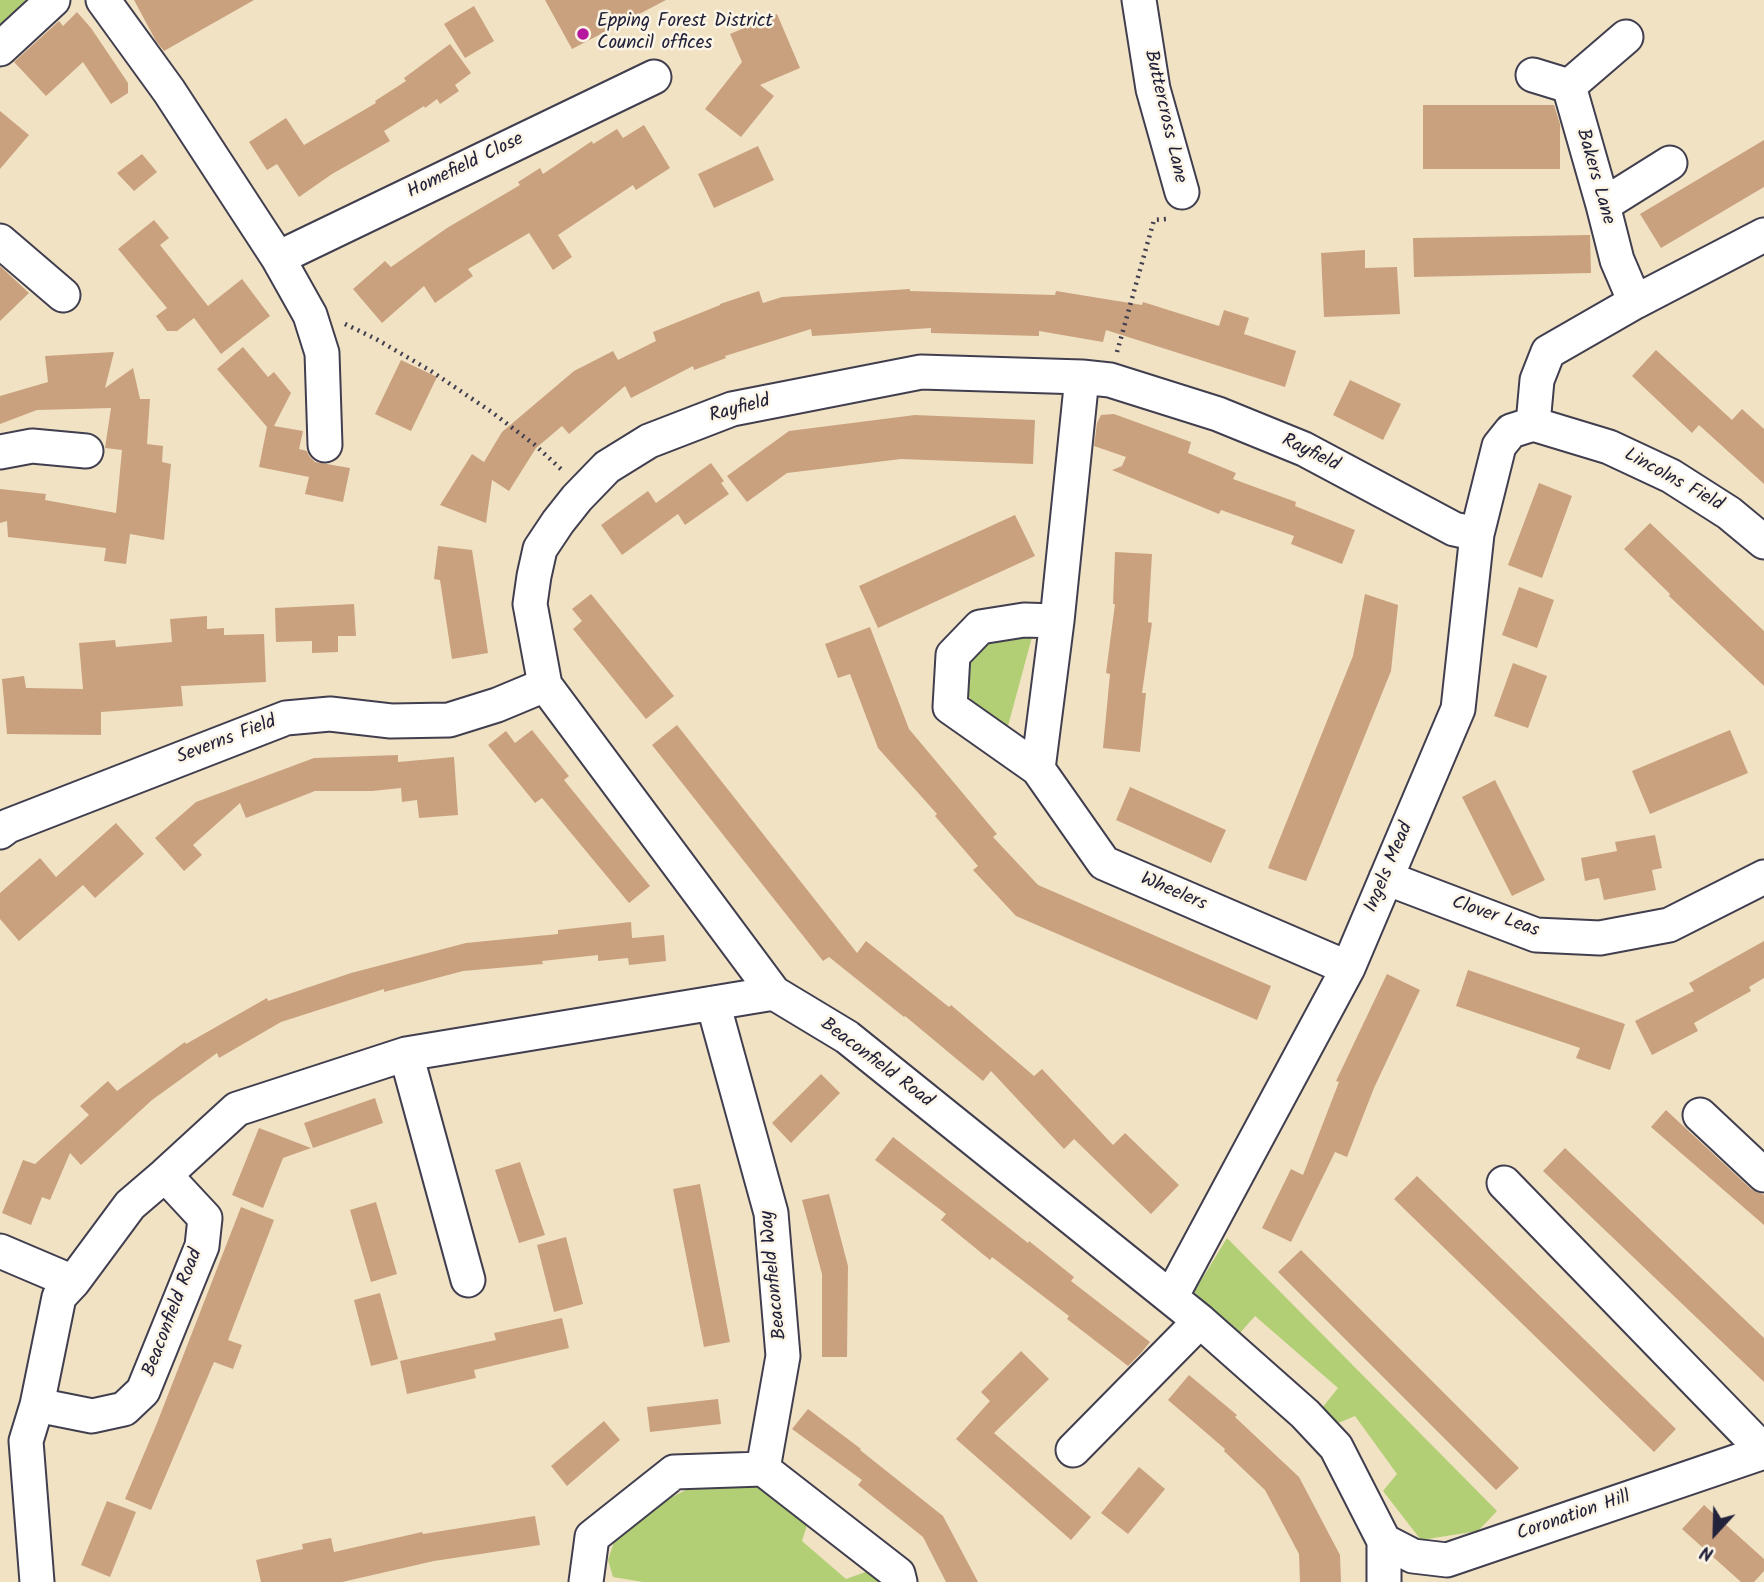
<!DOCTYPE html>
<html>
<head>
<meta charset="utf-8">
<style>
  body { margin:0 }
  #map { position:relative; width:1764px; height:1582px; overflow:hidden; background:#f0e2c3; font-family:Kalam,sans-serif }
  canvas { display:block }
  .north { position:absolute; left:1680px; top:1498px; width:70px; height:70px; -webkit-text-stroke:5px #fcf5e5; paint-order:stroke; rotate:202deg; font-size:19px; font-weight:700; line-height:28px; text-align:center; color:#22223b }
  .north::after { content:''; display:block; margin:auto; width:24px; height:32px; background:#22223b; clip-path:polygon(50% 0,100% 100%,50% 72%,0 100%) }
</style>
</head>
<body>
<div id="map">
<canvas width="1764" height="1582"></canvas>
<div class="north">N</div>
</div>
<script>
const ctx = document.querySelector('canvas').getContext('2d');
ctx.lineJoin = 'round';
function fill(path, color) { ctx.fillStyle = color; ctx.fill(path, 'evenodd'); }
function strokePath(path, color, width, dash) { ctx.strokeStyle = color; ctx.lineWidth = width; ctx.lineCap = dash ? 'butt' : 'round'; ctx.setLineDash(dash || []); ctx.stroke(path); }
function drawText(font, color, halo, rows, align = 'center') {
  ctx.font = font + ' Kalam,sans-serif'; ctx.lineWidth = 5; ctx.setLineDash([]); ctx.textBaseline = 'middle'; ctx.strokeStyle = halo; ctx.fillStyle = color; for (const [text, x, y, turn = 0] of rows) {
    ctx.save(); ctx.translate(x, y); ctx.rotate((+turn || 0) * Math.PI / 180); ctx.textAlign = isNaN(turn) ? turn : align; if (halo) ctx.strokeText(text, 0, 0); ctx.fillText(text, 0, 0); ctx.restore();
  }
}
const green = new Path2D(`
  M0,0H25L23,5L0,28Z
  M1009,631L1032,637L1008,726L976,709L963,685L964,667L989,637Z
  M1227,1238L1497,1511L1478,1531L1421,1540L1383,1491L1397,1474L1355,1416L1336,1424L1322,1408L1338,1388L1255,1316L1240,1333L1194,1292Z
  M731,1482L765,1487L810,1516L802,1541L846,1579L871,1570L878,1582H643L613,1577L608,1560L615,1539L652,1507L688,1489Z`);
const building = new Path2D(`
  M134,0H254L164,51L156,41Z
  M545,0H666L572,49Z
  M474,6L494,41L465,58L444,24Z
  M77,12L91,28L128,83V93L111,104L83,62L46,96L14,62L59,21L63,26Z
  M777,14L800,68L760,85L774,96L741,137L705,109L742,62L730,34Z
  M450,44L471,73L455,85L459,91L440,104L437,99L425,108L424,106L384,131L390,141L332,174L299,197L277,164L267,170L249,142L286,118L304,145L376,103L375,101L406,81L404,78Z
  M1423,105H1554L1560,124V169H1423Z
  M0,111L29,135L0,169Z
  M644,125L670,168L636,190L633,185L558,235L572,257L553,270L529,233L468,269L473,276L435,303L424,286L382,323L353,289L385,261L391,267L447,228L520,185L518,182L540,168L543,174L592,141L593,144L617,129L623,138Z
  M1764,140V187L1661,248L1640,214Z
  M758,146L774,180L714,208L698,174Z
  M142,154L157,172L134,191L117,173Z
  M154,220L169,238L160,245L208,306L242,279L270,316L221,354L194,318L177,331H167L156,316L167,308L118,249Z
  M1590,235L1591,273L1414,277L1413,238Z
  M1365,250V268L1397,267L1400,314L1324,317L1321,253Z
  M0,266L29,293L0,321Z
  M910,289V291L1055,295L1056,291L1142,305L1143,302L1219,326L1224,310L1249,318L1244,334L1296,351L1285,387L1106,330L1103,342L1039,331V336L931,333V328L812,336L811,329L725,356L726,358L694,370L693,366L631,398L625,386L569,434L562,426L536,448L509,491L492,480L486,523L440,505L472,454L484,462L502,432L574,371L613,351L618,360L656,341L653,332L720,305V304L759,291L763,303L782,297Z
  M243,347L268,377L274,372L291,393L274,426L303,431L299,449L307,451L309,456L315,462L350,468L343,502L305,494L309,477L259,467L267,427L217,369Z
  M1656,350L1732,420L1742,409L1764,429V484L1699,425L1692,433L1632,376Z
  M114,352L105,388L133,368L140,399H150L147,444L163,446L162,462L171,464L164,540L130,534L126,564L104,561L106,548L8,537L7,521L0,523V489L46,494L45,500L116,513L122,450L105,448L111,408L37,410L0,424V396L48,382L45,356Z
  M401,360L437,377L411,431L375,414Z
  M1350,380L1401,404L1383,440L1333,415Z
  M1114,414L1191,442L1188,453L1236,473L1233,479L1296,502L1295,506L1355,530L1342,564L1291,544L1294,536L1221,510L1219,514L1112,470L1122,466L1126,457L1094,446L1097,423L1101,415Z
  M915,415L1035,420L1033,464L901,459L787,473L747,502L727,476L789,431Z
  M711,463L724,481L721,483L729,494L685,525L678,514L622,555L601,525L648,491L656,503Z
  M1539,483L1572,496L1542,578L1508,565Z
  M1015,515L1035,556L878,628L859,586Z
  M1650,523L1764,631V686L1669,596L1670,594L1624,549Z
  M438,546L472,550L488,653L452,659L440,580L434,579Z
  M1115,552L1152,554L1148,622L1152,623L1142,693H1146L1140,752L1103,748L1110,674L1106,673L1115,604H1113Z
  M1519,587L1554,600L1537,648L1502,635Z
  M591,594L674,696L646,719L573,629L582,621L572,609Z
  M1365,594L1398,605L1391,671L1306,881L1268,868L1353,656Z
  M354,604L356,636H338V652L312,653V641L276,642L275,608Z
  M207,616V629L224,628V635L264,634L266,682L181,686L183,706L101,712V735L7,734L2,679L24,676L26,688L83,689L79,643L115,640L116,647L172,642L170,619Z
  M870,627L909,729L997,834L993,837L1038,885L1271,986L1257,1020L1016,916L973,870L978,866L935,816L937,814L878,748L850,674L838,678L825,644Z
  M1513,663L1547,676L1528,728L1494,716Z
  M677,725L857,953L866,941L949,1007L951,1005L1034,1076L1042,1069L1113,1145L1125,1133L1179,1185L1151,1214L1074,1139L1064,1149L991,1071L983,1081L905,1016L904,1017L829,957L823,961L652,745Z
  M532,730L569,776L564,780L650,886L629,903L542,798L535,803L488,745L506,731L515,743Z
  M1730,730L1748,773L1650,814L1632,771Z
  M398,755V762L454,757L458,815L419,818L417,800L402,802L401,788L372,791H315L246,818L240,803L193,845L202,855L184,871L155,838L196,802L314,758Z
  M1495,780L1545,880L1512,896L1462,797Z
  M1130,787L1226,830L1211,863L1116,820Z
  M116,823L144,854L95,898L83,885L19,941L0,919V893L40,858L56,877Z
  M1655,835L1662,868L1652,870L1656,890L1604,900L1599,878L1585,881L1581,858L1617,851L1615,842Z
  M631,922L632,938L664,935L666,961L629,965L628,958L598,961V955L542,961L543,964L463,971L384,992V989L281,1022L219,1058L217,1053L152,1100L81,1165L70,1153L50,1200L42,1197L31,1225L2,1213L23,1160L35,1164L89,1115L80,1106L108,1081L117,1091L185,1042L186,1044L267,998L268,1001L351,973L466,943L558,934V930Z
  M1764,941V978L1749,987L1751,991L1694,1023L1698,1031L1652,1055L1635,1021L1694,991L1689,983Z
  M1468,970L1625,1024L1610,1070L1576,1058L1580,1048L1456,1006Z
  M1387,974L1420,990L1374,1088L1347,1157L1335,1152L1291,1242L1262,1228L1291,1169L1303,1175L1339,1082L1336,1081Z
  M821,1074L840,1093L791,1143L772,1123Z
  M375,1098L383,1123L313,1148L304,1123Z
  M1666,1110L1751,1189L1764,1195V1225L1651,1127Z
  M259,1128L311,1148L283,1158L263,1208L232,1195Z
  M893,1137L1028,1243L1029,1241L1074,1277L1071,1281L1150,1342L1141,1353L1128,1366L1067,1319L1069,1316L992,1257L990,1260L941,1220L946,1214L875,1160Z
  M1565,1148L1764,1338V1382L1543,1171Z
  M520,1162L545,1235L519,1243L495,1170Z
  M1417,1176L1676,1429L1654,1452L1394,1199Z
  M700,1184L730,1342L704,1347L673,1189Z
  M829,1194L848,1266L847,1357H822V1274L802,1200Z
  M376,1202L397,1274L371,1282L350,1210Z
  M241,1207L274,1220L228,1340L242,1345L233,1369L214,1362L151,1510L125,1499L157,1423Z
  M566,1237L583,1304L554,1312L537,1245Z
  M1301,1250L1519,1468L1496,1490L1278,1272Z
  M380,1293L398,1359L371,1366L354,1300Z
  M562,1318L569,1348L474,1370L476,1378L407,1394L400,1361L496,1340L494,1333Z
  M1021,1351L1049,1379L994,1433L1091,1517L1071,1540L956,1439L990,1401L981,1392Z
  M1189,1375L1237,1415L1235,1417L1299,1477L1340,1555L1341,1582H1300L1299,1554L1265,1490L1224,1451L1225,1449L1168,1400Z
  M718,1399L721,1424L650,1432L647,1407Z
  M808,1409L861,1449L860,1450L943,1516L978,1582H946L923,1537L858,1485L862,1480L792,1429Z
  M604,1421L620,1440L567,1486L551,1466Z
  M1139,1467L1165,1489L1128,1534L1101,1513Z
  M107,1501L136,1512L110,1577L81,1565Z
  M1704,1505L1764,1559V1571L1754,1582H1741L1682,1529Z
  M535,1516L540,1545L434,1561L342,1582H261L256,1560L303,1549L302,1544L331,1538L334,1552L422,1532L423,1534Z`);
const path = new Path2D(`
  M345,324L376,339L431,371L493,413L535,445L563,471
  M1117,352L1154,220L1166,219`);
const minor = new Path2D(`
  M103,0L169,91L278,258L310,315L322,353L325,445
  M1139,0L1153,89L1182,192
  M0,49L53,0
  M1533,75L1569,86L1603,205L1617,260L1635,302
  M1569,86L1626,37
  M1603,205L1670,163
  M0,241L63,295
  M278,258L654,77
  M1082,377L1057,621L1038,769L1104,863L1348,968
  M1533,424L1537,380L1548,352L1635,302L1764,235
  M1533,424L1609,447L1671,476L1729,513L1764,542
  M0,452L32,446L86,451
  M1038,769L950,707L953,655L980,627L1024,620L1057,621
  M0,832L8,826L286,718L330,714L391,721L449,720L497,705L545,685
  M1386,878L1536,935L1600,938L1669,925L1764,877
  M774,993L545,685L530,604L534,576L540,549L558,522L577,498L607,467L649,441L732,409L921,372L1082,377L1110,380L1218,414L1304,449L1454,529L1477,534
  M713,1003L771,1213L783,1356L763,1469
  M406,1054L468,1280
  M1700,1115L1764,1175
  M1504,1183L1764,1451
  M0,1251L73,1282
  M1171,1297L1348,968L1458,709L1477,534L1499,446L1511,431L1533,424
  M37,1405L92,1416L124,1409L143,1391L202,1246L205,1218L165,1175
  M1073,1450L1200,1321
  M1384,1541L1413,1556L1447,1560L1764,1452
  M37,1582L26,1441L37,1405L59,1297L73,1282L130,1205L165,1175L237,1109L406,1054L774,993L847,1037L1200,1321L1305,1414L1336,1447L1384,1541V1582
  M586,1582L592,1537L674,1472L763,1469L898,1574L900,1582`);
const markers = [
  [583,34,7,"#b5179e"]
];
const poiNames = [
  ["Epping Forest District",597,23],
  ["Council offices",597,45]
];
const streetNames = [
  ["Buttercross Lane",1164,117,77],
  ["Homefield Close",466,167,-26],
  ["Bakers Lane",1594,177,74],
  ["Rayfield",740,410,-15],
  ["Rayfield",1310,454,26],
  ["Lincolns Field",1673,481,29],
  ["Severns Field",227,741,-21],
  ["Ingels Mead",1390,868,-67],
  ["Wheelers",1173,893,23],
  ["Clover Leas",1495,918,19],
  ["Beaconfield Road",876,1064,37],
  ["Beaconfield Way",775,1275,-96],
  ["Beaconfield Road",174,1313,-69],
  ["Coronation Hill",1574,1517,-19]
];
fill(green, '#b3cf76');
fill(building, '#caa17f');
strokePath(minor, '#413f4f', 37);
strokePath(path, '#413f4f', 4.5, [2, 5]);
strokePath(minor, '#fff', 33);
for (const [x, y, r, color] of markers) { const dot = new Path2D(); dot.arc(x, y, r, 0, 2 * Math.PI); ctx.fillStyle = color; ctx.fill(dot); strokePath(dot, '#fcf5e5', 2.5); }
drawText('19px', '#22223b', '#fcf5e5', poiNames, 'left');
drawText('19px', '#22223b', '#fcf5e5', streetNames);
</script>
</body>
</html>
